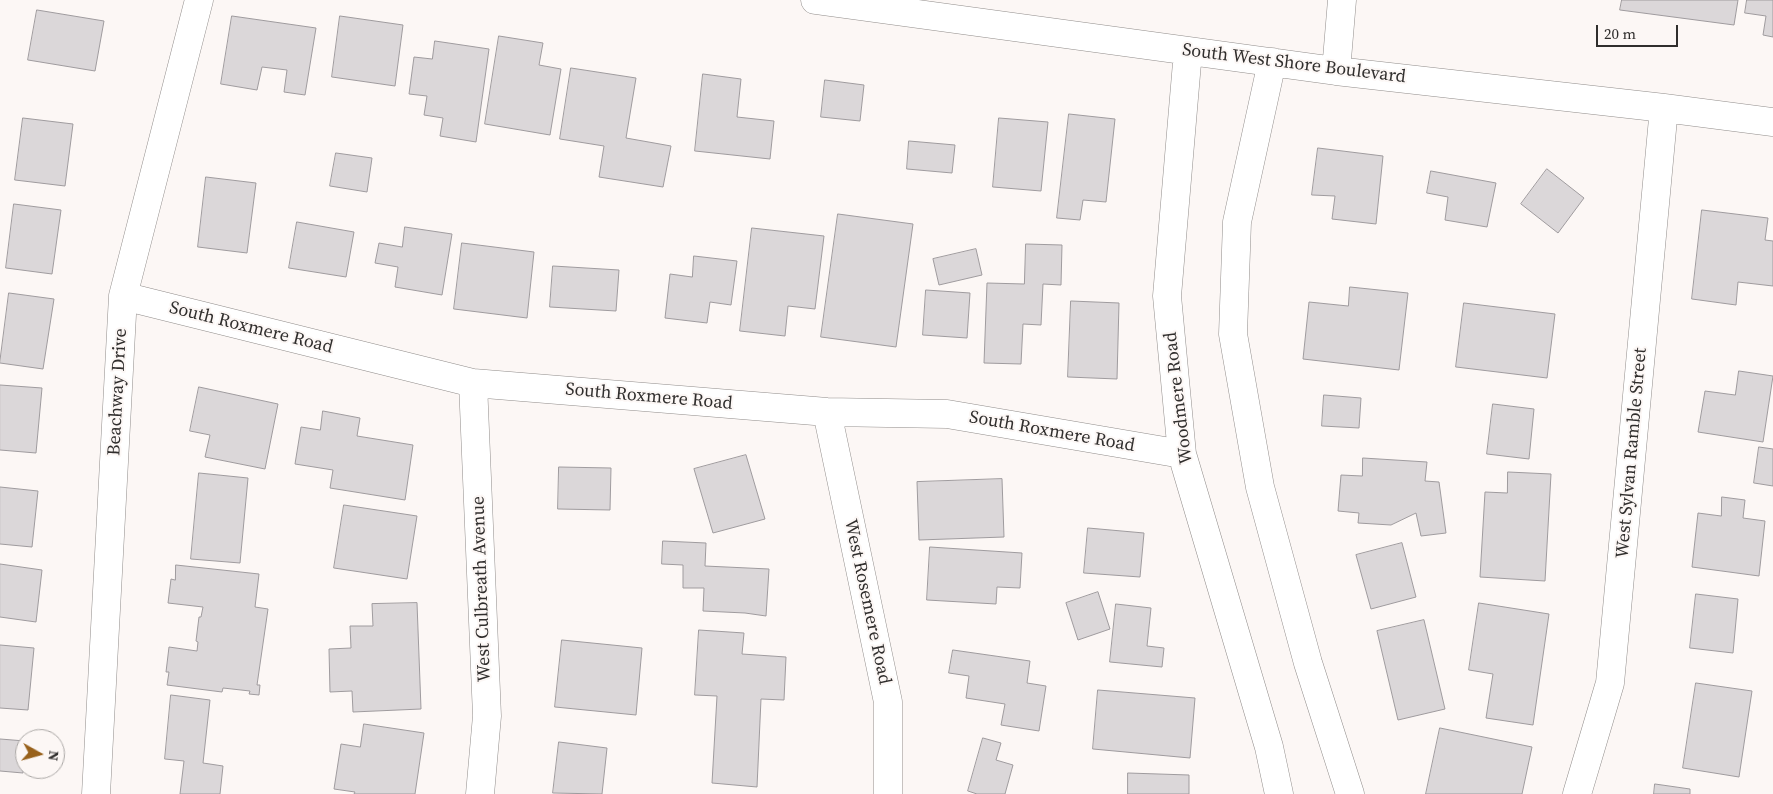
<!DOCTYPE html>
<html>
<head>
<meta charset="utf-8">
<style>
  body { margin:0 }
  #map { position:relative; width:1773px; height:794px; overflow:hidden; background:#fcf7f5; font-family:"Source Serif 4",serif }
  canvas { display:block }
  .north { position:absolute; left:15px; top:729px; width:50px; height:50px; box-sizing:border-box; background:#fcf7f5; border:1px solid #aaa7a5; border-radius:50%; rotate:97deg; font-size:14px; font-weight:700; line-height:20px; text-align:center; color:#302e2d }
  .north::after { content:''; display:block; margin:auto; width:18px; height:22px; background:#98611b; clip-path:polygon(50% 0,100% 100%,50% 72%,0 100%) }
  .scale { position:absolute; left:1596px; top:25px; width:82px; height:22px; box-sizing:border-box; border:2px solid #302e2d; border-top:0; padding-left:6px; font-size:15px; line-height:18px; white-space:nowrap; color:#302e2d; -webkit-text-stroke:4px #fcf7f5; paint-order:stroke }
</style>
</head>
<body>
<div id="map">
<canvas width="1773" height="794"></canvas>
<div class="north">N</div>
<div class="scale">20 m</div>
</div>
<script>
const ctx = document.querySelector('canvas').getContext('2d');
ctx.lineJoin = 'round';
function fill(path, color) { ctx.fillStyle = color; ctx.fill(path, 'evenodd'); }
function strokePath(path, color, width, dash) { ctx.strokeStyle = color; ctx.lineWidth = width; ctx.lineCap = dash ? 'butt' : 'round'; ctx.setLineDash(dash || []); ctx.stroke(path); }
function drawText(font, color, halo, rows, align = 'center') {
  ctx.font = font + ' "Source Serif 4",serif'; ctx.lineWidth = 4; ctx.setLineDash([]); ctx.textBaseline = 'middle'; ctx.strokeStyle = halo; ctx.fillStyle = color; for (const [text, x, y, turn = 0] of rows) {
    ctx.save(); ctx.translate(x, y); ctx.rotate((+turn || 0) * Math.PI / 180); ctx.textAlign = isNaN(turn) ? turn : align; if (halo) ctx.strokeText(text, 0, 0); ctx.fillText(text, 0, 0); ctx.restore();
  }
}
const building = new Path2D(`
  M1622,0H1738L1734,25L1620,10Z
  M1747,0H1773V37L1763,35L1766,16L1745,13Z
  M37,10L104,21L95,71L28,60Z
  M232,16L316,28L305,95L284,92L287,70L262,67L257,90L221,84Z
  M340,16L403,25L395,86L332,77Z
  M499,36L543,43L539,65L561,69L550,135L485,124Z
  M435,41L489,49L476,142L440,136L443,118L424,115L427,96L409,94L414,57L432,59Z
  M571,68L636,78L626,138L671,146L663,187L599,177L604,146L560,139Z
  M703,74L741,79L737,117L774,121L770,159L695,151Z
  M825,80L864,85L860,121L821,117Z
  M1069,114L1115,119L1106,202L1083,200L1080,220L1057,218Z
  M23,118L73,124L65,186L15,180Z
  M999,118L1048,122L1041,191L993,187Z
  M909,141L955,145L952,173L907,169Z
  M1318,148L1383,156L1376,224L1332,219L1335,196L1312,195Z
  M336,153L372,158L367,192L330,186Z
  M1547,169L1584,198L1558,233L1521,204Z
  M1431,171L1496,183L1487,227L1445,220L1448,197L1427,193Z
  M206,177L256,183L247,253L198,247Z
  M14,204L61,210L52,274L6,268Z
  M1702,210L1768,218L1765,240L1773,241V286L1738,282L1736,305L1692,299Z
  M838,214L913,224L896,347L821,337Z
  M297,222L354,232L346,277L289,268Z
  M405,227L452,234L442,295L395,287L398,267L375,263L379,243L402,247Z
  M752,228L824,236L815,309L788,306L785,336L740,331Z
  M462,243L534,252L527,318L454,309Z
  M1026,244L1062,245L1061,285L1043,284L1041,325L1023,324L1021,364L984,363L987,283L1024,284Z
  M976,249L982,275L939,285L933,259Z
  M694,256L737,261L731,305L710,302L707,323L665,318L670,274L692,277Z
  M553,266L619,270L616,311L550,307Z
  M1350,287L1408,293L1399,370L1303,359L1309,302L1348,306Z
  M926,290L970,293L967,338L923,335Z
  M9,293L54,299L43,369L0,363Z
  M1071,301L1119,303L1117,379L1068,377Z
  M1464,303L1555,314L1547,378L1456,367Z
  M1739,371L1773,376L1763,442L1698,432L1705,391L1735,395Z
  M0,385L42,388L36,453L0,450Z
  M199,387L278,404L265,469L205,457L210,435L190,431Z
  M1324,395L1361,398L1359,428L1322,426Z
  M1493,404L1534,409L1529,459L1487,454Z
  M323,411L360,418L357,436L413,445L405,500L330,488L333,470L295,464L301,427L320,430Z
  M1759,447L1773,449V486L1754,483Z
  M746,455L765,519L713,533L694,469Z
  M1363,458L1427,462L1425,481L1439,482L1446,533L1421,536L1416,513L1391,525L1358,523L1359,513L1338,511L1341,475L1362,476Z
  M559,467L611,468L610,510L558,509Z
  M1508,472L1551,474L1545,581L1480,577L1485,492L1507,493Z
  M199,473L248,478L240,563L191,559Z
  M1002,479L1004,537L919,540L917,482Z
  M0,487L38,491L32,547L0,544Z
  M1722,497L1745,500L1743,518L1765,521L1759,576L1692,567L1698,513L1721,516Z
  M344,505L417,516L407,579L334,568Z
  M1088,528L1144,533L1140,577L1084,573Z
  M663,541L706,543L705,566L769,569L766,616L745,613L703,611L704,588H683V565L662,564Z
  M1402,543L1416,597L1371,609L1356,555Z
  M930,547L1022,553L1020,588L997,587L996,604L927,600Z
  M0,564L42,570L36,622L0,617Z
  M176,565L259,574L255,607L268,609L257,685H260L259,695L249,694L250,691L223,688L222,692L167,685L169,672H166L169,647L197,651L198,642L196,641L199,617H201L203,607L168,603L171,579L175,580Z
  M1098,592L1110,629L1078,640L1066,603Z
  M1696,594L1738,599L1733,653L1690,648Z
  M417,603L421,709L353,712L352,691L330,692L329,649L351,648L350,626H373L372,604Z
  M1479,603L1549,614L1533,725L1486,718L1493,674L1469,670Z
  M1116,604L1151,608L1147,646L1164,648L1162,667L1110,662Z
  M1424,620L1445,709L1398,720L1377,631Z
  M699,630L744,633L742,654L786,657L784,700L761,699L757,787L712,783L717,696L695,695Z
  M562,640L642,648L636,715L555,707Z
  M0,645L34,648L28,710L0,708Z
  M953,650L1030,661L1027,683L1046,686L1039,731L1001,725L1005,704L966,698L969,676L949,673Z
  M1696,683L1752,691L1739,777L1683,768Z
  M1098,690L1195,698L1190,758L1093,749Z
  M171,695L210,700L203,763L223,766L220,794H180L184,761L165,759Z
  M364,724L424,733L415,794H354L355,792L334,789L341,744L360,747Z
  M1440,728L1532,747L1522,794H1426Z
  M983,738L1001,743L996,760L1013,765L1005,794H977L968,791Z
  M0,739L25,741L23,773L0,771Z
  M559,742L607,748L602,794L553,793Z
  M1128,773L1189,775V794H1128Z
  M1655,784L1690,789V794H1654Z`);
const minor = new Path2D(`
  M815,0L1336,71L1664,108L1773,122
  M1188,51L1167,296L1182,454L1269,747L1279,794
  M1272,62L1237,222L1233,334L1260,487L1308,663L1350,794
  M1336,71L1342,0
  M123,296L473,383L827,412L947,414L1182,454
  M473,383L487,716L480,794
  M827,412L888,702V794
  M96,794L123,296L199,0
  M1577,794L1610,683L1664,108`);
const streetNames = [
  ["South West Shore Boulevard",1294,64,7],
  ["South Roxmere Road",251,328,14],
  ["Beachway Drive",118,392,-87],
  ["South Roxmere Road",649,397,5],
  ["Woodmere Road",1179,398,-97],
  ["South Roxmere Road",1052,432,10],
  ["West Sylvan Ramble Street",1632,453,-85],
  ["West Culbreath Avenue",482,589,-92],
  ["West Rosemere Road",867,602,78]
];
fill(building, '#dbd7d9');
strokePath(building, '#9f9b9e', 1);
strokePath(minor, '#918d8b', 29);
strokePath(minor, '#fff', 28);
drawText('18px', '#302e2d', '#fcf7f5', streetNames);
</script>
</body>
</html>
